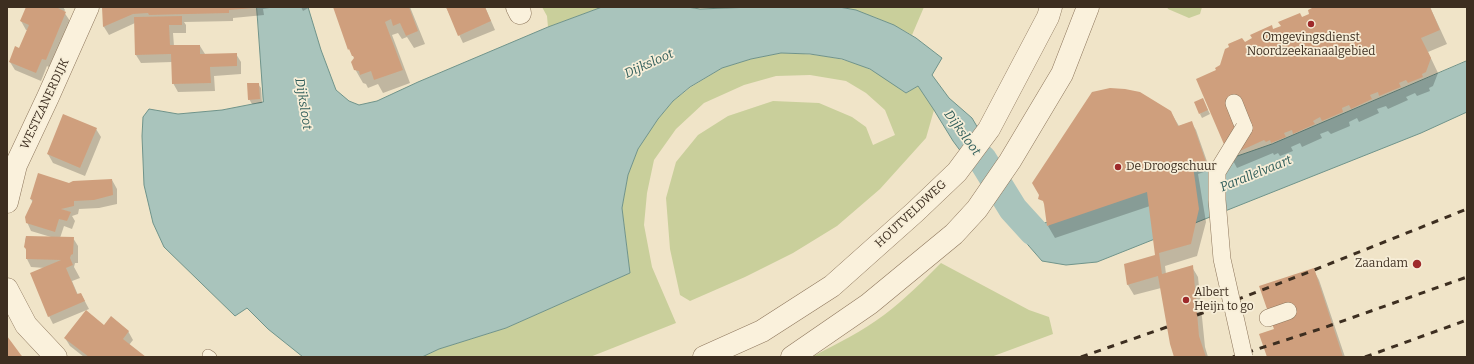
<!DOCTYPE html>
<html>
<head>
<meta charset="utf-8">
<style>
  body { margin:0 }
  #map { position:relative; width:1474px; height:364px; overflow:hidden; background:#f0e4c8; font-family:Bitter,serif }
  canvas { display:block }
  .frame { position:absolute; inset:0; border:8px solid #3d2e20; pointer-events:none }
</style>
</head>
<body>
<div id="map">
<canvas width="1474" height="364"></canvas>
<div class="frame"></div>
</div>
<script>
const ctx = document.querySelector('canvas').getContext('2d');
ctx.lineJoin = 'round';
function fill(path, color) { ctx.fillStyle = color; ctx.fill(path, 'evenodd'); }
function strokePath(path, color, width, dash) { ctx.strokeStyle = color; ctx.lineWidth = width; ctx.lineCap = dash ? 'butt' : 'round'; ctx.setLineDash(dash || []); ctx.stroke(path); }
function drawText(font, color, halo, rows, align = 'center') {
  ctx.font = font + ' Bitter,serif'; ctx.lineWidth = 3.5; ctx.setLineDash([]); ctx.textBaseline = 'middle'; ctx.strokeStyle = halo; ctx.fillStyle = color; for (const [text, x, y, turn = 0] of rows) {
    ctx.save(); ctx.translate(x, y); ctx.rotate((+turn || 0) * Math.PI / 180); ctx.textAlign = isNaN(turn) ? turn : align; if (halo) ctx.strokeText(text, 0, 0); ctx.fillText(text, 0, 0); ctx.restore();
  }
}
const green = new Path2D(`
  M542,7H602L548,27L547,16Z
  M839,7H924L912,35C889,22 865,12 839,7Z
  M1167,7H1202L1200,14L1189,18L1168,9Z
  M781,53C811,54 842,56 869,69C882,74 894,85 906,93L918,86L934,110L926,138L880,189L837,226L793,253L745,277L690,301L680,295L670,249L666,198L676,162L698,135L728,116L773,101L819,103L852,117L866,127L873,145L895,135L885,110L866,93L846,81L810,75L776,76L744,85L704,103L676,129L654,160L647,193L644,225L652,267L676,323L590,357H422L439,349L506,328L630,273L622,208L628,175L638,149L658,119L673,101L691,87L722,68L751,59Z
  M941,263L1029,310L1049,317L1053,334L991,357H812C836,344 863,331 884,315C905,299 923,281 941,263Z`);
const water = new Path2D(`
  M257,7H308L321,50L336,90L349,101L359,105L377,101L418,82L548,27L602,7H687L700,9L754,7H839L856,10L894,25L916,38L942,58L932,75L949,98L972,118L1006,176L991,192L953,141L934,110L918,86L906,93L870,69L842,59L810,54L781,53L751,59L722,68L690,87L673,101L658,119L638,149L628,175L622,208L630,273L506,328L439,349L422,357H303L268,329L247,308L235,316L164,247L153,223L144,185L142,136L143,117L149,109L178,114L222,110L263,102Z
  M1467,61V112L1421,133L1097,262L1066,265L1042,261L1015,230L1017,227L1002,205L1016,196L1031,217L1036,226L1272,144Z`);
const shadow = new Path2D(`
  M27,7H63L65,10L64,12L70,21L50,68L47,66L41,81L15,70L10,62L20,49L28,30H26L21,21Z
  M103,7H276L263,9L264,15L233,18V21L184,22L186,25V33H173L174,46H200L205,54H236L241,62V74L214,76L215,91L178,92L173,83L172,62L141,63L136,55L135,23L109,35L104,27Z
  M301,7H310L303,11Z
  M334,7H410L425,44L414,48L407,37L402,39L398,33L392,35L410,83L383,93L378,84L368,88L366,84L363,83L355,69V59Z
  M446,7H485L495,30L463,43Z
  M1316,7H1430L1447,44L1428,52L1438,73L1433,86L1429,88L1430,91L1417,96L1415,93L1406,97L1408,100L1388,109L1386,106L1377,109L1379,113L1359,122L1357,118L1349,122L1350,126L1331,134L1328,131L1320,134L1322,138L1302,147L1300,143L1291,147L1293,151L1280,156L1278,153L1274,155L1273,153L1237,168L1230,155L1217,71L1244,43L1311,14Z
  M258,84L261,88L262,103L252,104L249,99Z
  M1205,104L1210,114L1202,118L1200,114Z
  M1170,111L1179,126L1191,122L1196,130L1210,170L1198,174L1206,222L1197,256L1165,266L1166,274L1192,267L1198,277L1205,347L1208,357H1175L1161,288L1134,295L1128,285L1125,265L1156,256L1150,206L1055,238L1048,226Z
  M96,129L101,137L85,176L53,163L48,154Z
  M112,180L117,189V204L99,208L79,209L78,214L72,216L75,221L72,229L64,226L60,238H73L78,246V263H75L74,267L80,278L72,281L78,295L81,294L89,309L53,324L49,316L45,268L31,267L27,259L25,242L26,237H51L31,231L27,222L33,203L31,199L69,184Z
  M1313,269L1319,280L1345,357H1268L1275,329Z
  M104,326L128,331L133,340L129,345L144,357H84L70,346L65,338Z`);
const canal = new Path2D(`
  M982,159L1013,209L1033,231`);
const building = new Path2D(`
  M26,7H58V8L66,12L46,60L42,59L36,73L9,62L15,46L19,48L29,25L20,21Z
  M102,7H254V8L229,10V13L149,15L148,13L133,14L103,27Z
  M333,7H409L418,31L406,36L400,23L393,26L391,19L385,22L403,70L374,80L371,71L360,75L359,71L354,70L351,62L354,58L353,56H352L349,49L348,50Z
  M446,7H485L491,21L458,36Z
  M1314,7H1430L1440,30L1421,38L1431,58L1426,72L1422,74L1423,77L1408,83L1406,80L1399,83L1401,87L1379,96L1378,92L1370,95L1372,99L1351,109L1349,105L1342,108L1343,112L1322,121L1320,117L1313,121L1315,124L1293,134L1292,130L1284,133L1286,137L1271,143L1270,140L1266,142L1264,140L1229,156L1196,79L1216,70L1215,68L1220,65L1225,49L1229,47L1228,44L1242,38L1245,42L1252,38L1250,35L1272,25L1273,29L1281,26L1278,22L1300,13L1302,17L1309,14L1308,10Z
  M182,16V25H169L170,45H200V54L237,53V66L210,67L211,83L172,84L171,54L135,55L134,17Z
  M247,83H259L260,99L248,100Z
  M1110,88L1125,89L1140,92L1171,111L1178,126L1192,121L1206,162L1193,166L1199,209L1191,244L1159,253L1162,274L1193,265L1199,336L1206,357H1174L1170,344L1158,276L1127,285L1124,264L1155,255L1147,192L1047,226L1044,204L1043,201L1038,199L1039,195L1032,183L1092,92Z
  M1203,98L1208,110L1199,114L1194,102Z
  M63,114L97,128L80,168L47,154Z
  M38,173L69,183L73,181L112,179L113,195L94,200L74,201V206L61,209L71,212L67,221L59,219L55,232L26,223L25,217L33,200L30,199Z
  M26,236L74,237L73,254L71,255L70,258L73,265L66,268L77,294L81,293L85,301L48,317L30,273L61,260L26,259V249L24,247Z
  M1314,268L1343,357H1267L1259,334L1274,329L1259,286Z
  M86,310L104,325L111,316L129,331L123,339L146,357H89L64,338Z
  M7,336L21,355L23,357H7Z`);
const service = new Path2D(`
  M208,355L211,357`);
const pedestrian = new Path2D(`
  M1234,103L1244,128
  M1268,318L1288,311`);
const minor = new Path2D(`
  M517,7L520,13
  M7,202L16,165L48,97L88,7
  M7,289L26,325L56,357`);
const tertiary = new Path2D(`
  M704,357L762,331L832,286L915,212L957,172L989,129L1048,17L1051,7
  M792,357L869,304L954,234L977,209L1010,161L1062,74L1088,7`);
const rail = new Path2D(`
  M1197,315L1314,270L1467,209
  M1081,357L1167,327
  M1233,357L1323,328L1467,277
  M1365,357L1467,320`);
const pedestrianBridge = new Path2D(`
  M1244,357L1222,259L1217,200V172L1244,128`);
const markers = [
  [1311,24,4,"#9e2a2b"],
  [1118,167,4,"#9e2a2b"],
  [1417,264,5,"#9e2a2b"],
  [1186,300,4,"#9e2a2b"]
];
const poiNames = [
  ["Omgevingsdienst",1311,38,"center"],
  ["Noordzeekanaalgebied",1311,52,"center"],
  ["De Droogschuur",1126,167],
  ["Zaandam",1408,264,"right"],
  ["Albert",1194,293],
  ["Heijn to go",1194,307]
];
const streetNames = [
  ["WESTZANERDIJK",45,104,-65],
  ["HOUTVELDWEG",911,214,-43]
];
const waterNames = [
  ["Dijksloot",649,64,-24],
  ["Dijksloot",303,104,81],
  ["Dijksloot",962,133,54],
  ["Parallelvaart",1256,174,-22]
];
fill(green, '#c9cf9b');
fill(water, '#a9c4bc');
strokePath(water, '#6f938a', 1);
fill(shadow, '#0003');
strokePath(canal, '#a9c4bc', 29);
fill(building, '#cf9f7d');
strokePath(service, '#8d765c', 12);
strokePath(pedestrian, '#8d765c', 18);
strokePath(minor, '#8d765c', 23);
strokePath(tertiary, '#8d765c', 23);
strokePath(service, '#faf1dc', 11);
strokePath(pedestrian, '#faf1dc', 17);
strokePath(minor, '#faf1dc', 22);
strokePath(tertiary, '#faf1dc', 22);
strokePath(rail, '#3d2e20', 3, [7, 7]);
strokePath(pedestrianBridge, '#8d765c', 18, []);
strokePath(pedestrianBridge, '#faf1dc', 17);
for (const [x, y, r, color] of markers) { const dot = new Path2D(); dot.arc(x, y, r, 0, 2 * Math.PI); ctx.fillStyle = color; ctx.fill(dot); strokePath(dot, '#f7eed8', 1.5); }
drawText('12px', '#3d2e20', '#f7eed8', poiNames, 'left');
drawText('12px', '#3d2e20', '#f7eed8', streetNames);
drawText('italic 13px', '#2f5d5a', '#f7eed8', waterNames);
</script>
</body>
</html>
